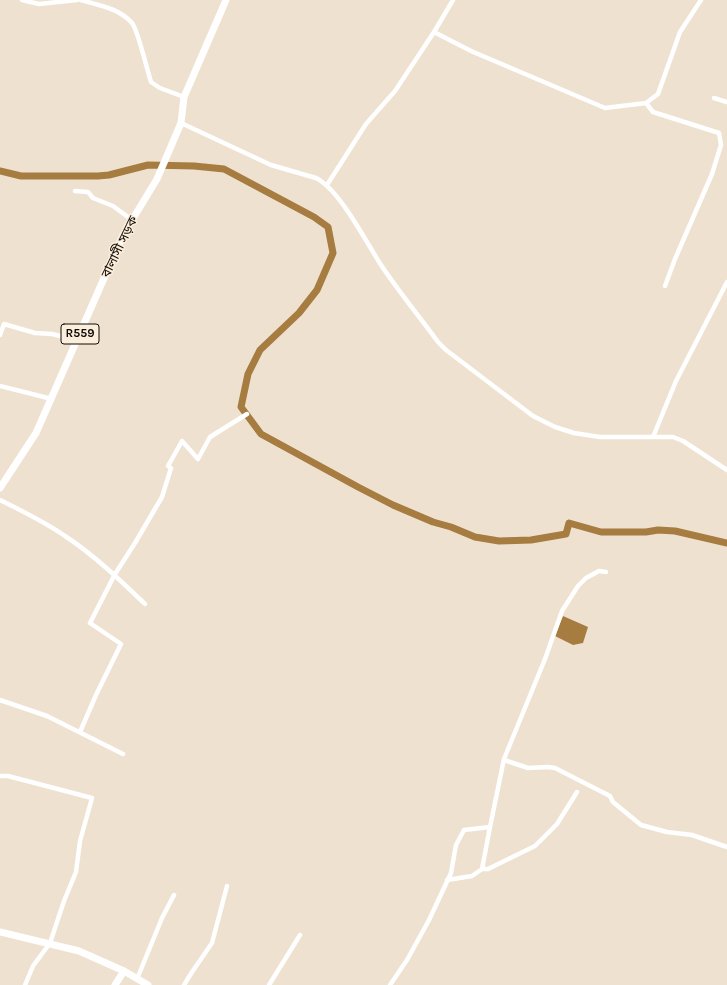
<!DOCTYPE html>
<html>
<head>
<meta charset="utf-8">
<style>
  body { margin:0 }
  canvas { display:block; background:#eee1cf }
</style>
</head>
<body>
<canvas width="727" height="985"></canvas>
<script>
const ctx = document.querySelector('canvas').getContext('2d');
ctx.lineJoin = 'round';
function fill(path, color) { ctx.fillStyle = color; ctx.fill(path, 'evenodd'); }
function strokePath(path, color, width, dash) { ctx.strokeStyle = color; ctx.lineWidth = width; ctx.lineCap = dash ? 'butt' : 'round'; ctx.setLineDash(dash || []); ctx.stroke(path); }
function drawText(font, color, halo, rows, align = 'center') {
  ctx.font = font + ' Karla,"Noto Sans Bengali",sans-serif'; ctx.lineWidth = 3; ctx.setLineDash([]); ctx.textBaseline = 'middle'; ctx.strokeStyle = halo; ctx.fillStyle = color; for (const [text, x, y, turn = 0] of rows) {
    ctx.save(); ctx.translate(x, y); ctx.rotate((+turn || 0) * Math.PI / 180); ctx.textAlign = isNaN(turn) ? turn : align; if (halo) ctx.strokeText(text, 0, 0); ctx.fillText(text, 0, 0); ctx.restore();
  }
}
const water = new Path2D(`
  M563,616L588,627L583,643L573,645L555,636Z`);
const river = new Path2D(`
  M0,171L21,176H98L109,175L148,165L194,166L224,169L314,217L328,227L333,253L317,290L299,313L260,350L248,374L241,407L261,434L358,487L393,505L433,522L451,527L475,537L499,541L531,540L566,534L569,523L601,532H646L658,530L675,531L727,543`);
const street = new Path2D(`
  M22,0L39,4L77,0
  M81,0C98,5 119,8 132,23C138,30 147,70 151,82L160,88L184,97
  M434,32L471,51L605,108L646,103L653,112L719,133L721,145L712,174L675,259L665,286
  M714,98L727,102
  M646,103L658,94L680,32L701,0
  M181,123L271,165L316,178C340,190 366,242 381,265C399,292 419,316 438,342L446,350L533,416L555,427L574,433L600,437H673L683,441L727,470
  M327,185L366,124L395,91L434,32L453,0
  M75,191L88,192L93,198L113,206L132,220
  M0,335L4,324L35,333L52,334L77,340
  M0,386L52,399
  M653,437L676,381L727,282
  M0,500C22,511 45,522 65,536C94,555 120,580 145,604
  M0,700L47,716L123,754
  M80,732L96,695L121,644L90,623L115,574L135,543L162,497L171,468L168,466L182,441L198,459L210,437L247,414
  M504,760L528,768L548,767L555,768L610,796L613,802L641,825L667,832L692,835L727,847
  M0,776H8L92,798L80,841L76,872L64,901L50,943L33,966L25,985
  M482,869L490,827
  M447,880L472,876L482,869H488L535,846L557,824L577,792
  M137,979L162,918L174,895
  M184,985L192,972L212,943L227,886
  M269,985L300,935
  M390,985L407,960L429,920L451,873L456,845L464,830L490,827L504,759L545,659L562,611L578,586L586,578L599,571L606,572`);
const secondary = new Path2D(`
  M0,932L79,951L124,971L148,985
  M115,985L124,971`);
const primary = new Path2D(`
  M0,488L36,433L123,235L157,179L181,123L184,97L226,0`);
const shields = [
  [80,334,38]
];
const shieldNames = [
  ["R559",80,334]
];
const streetNames = [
  ["বালাসী সড়ক",120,247,-64]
];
fill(water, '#a67c40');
strokePath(river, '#a67c40', 7);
strokePath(street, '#fff', 4.5);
strokePath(secondary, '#fff', 7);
strokePath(primary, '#fff', 7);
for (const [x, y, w] of shields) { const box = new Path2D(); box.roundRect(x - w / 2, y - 10, w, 20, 3); ctx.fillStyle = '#fceedc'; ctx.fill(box); strokePath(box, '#110d07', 1); }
drawText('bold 12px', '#110d07', null, shieldNames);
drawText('13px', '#110d07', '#fceedc', streetNames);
</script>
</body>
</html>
